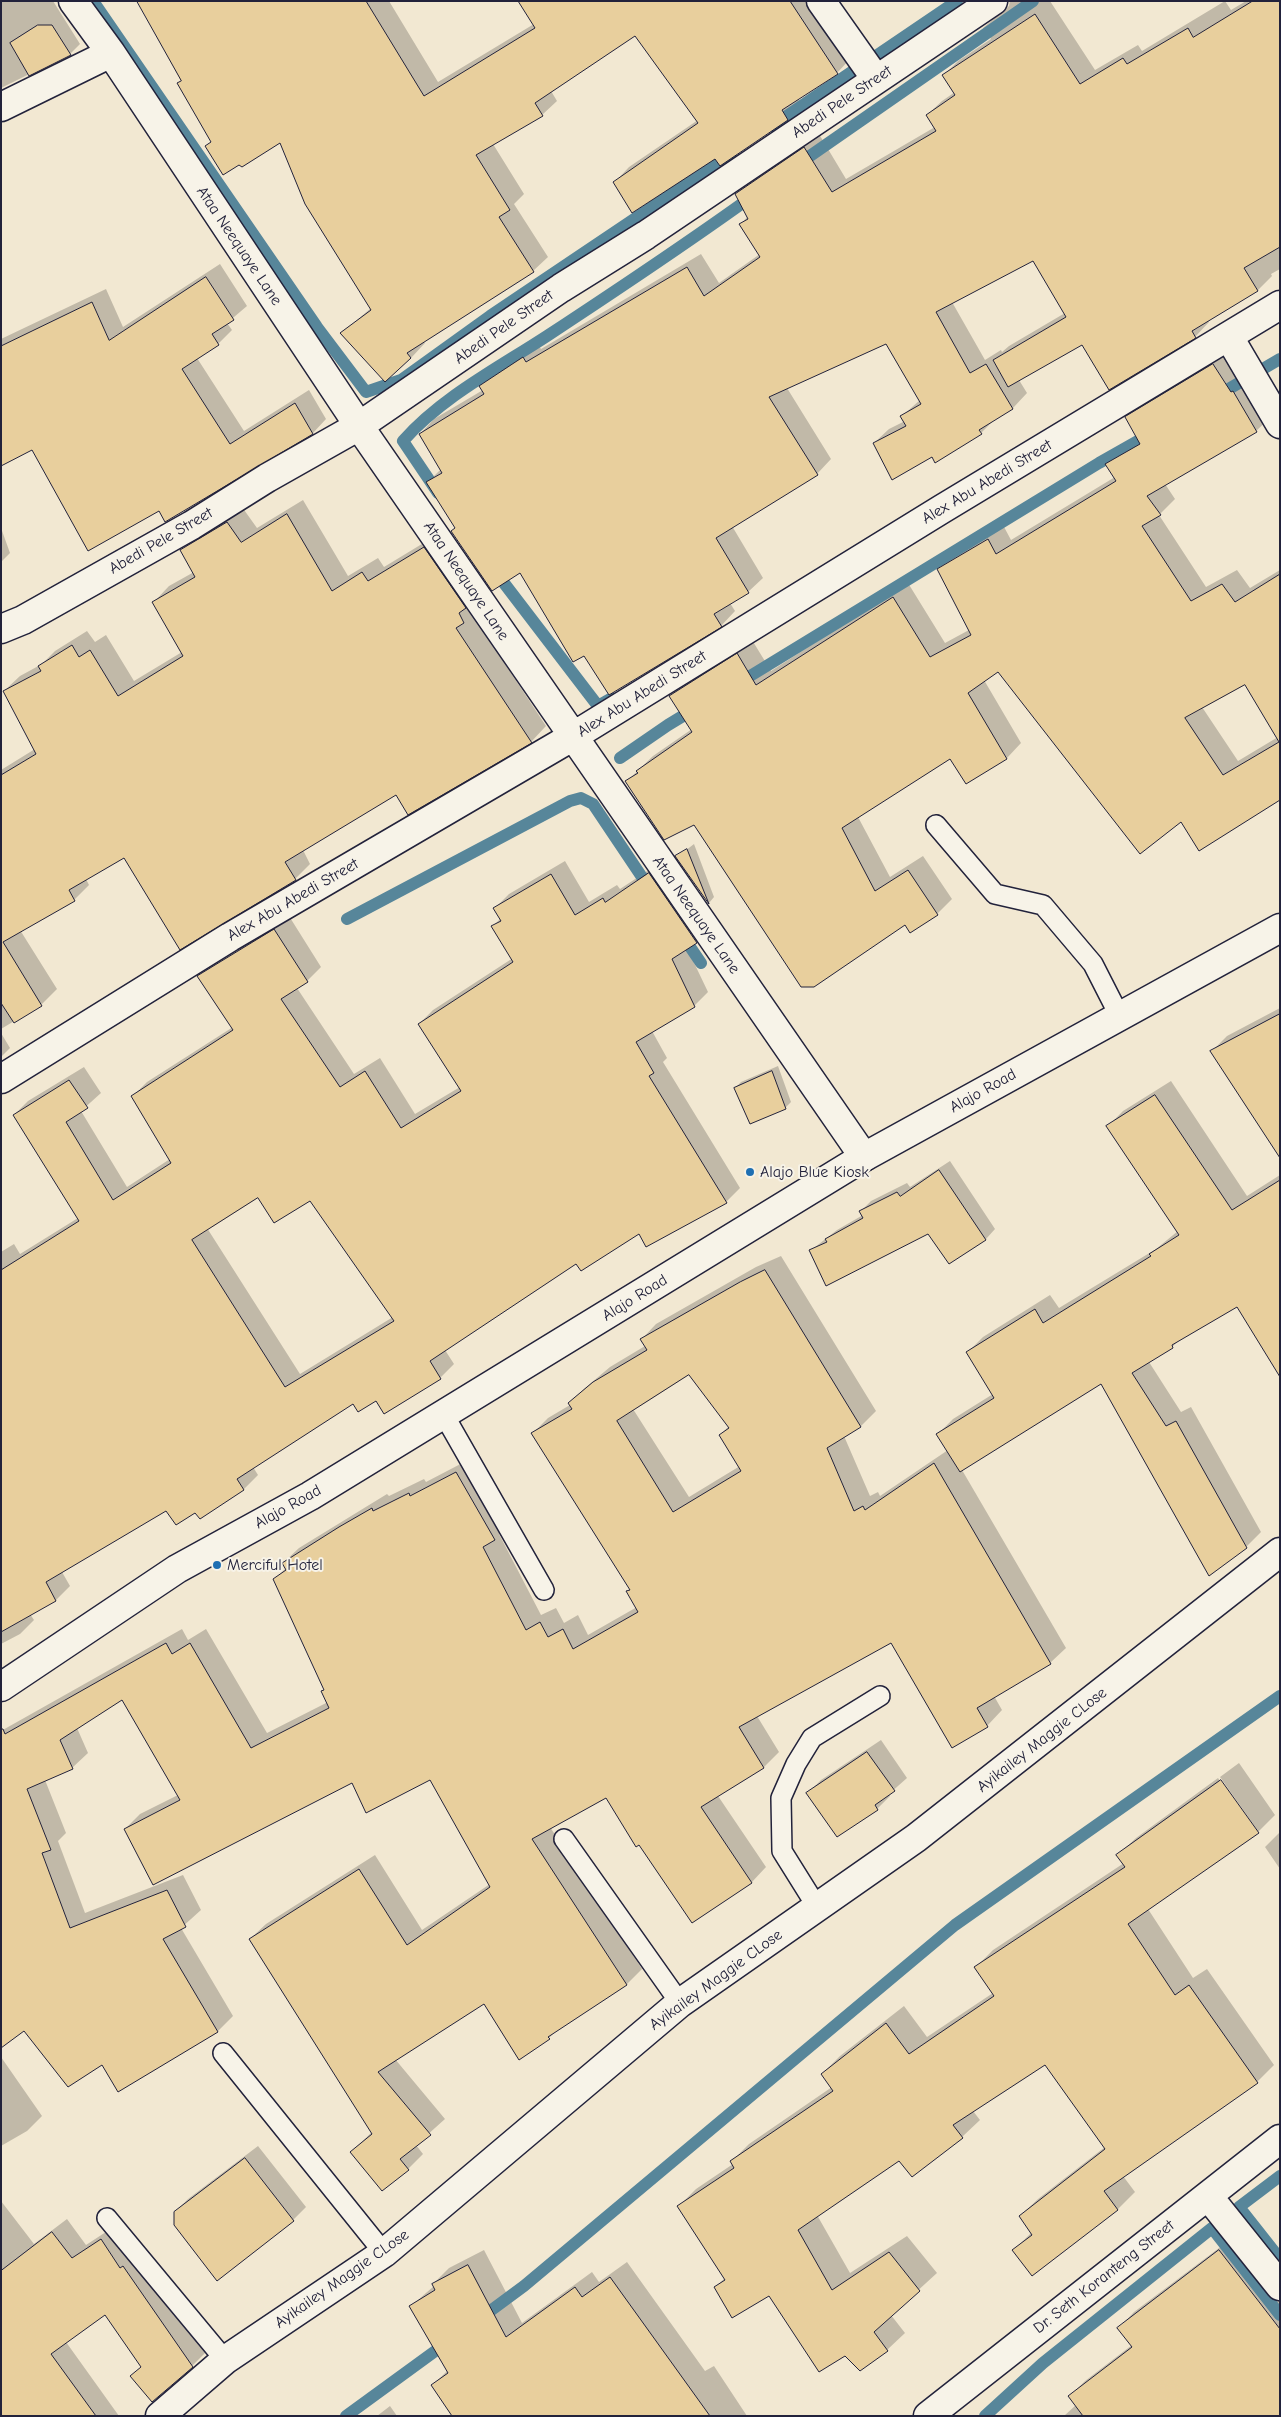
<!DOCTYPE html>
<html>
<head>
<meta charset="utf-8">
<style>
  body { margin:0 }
  #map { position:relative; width:1281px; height:2417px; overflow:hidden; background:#f2e8d2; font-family:"Comic Neue",sans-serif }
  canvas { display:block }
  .frame { position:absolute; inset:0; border:2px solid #22223b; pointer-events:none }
</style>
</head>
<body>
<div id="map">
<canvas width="1281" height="2417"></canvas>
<div class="frame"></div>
</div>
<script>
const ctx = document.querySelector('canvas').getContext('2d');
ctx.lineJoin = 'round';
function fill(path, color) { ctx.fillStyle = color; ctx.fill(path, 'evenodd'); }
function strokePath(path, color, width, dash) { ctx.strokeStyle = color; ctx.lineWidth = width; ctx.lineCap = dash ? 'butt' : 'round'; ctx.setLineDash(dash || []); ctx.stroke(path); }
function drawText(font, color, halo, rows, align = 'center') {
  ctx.font = font + ' "Comic Neue",sans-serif'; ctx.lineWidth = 4; ctx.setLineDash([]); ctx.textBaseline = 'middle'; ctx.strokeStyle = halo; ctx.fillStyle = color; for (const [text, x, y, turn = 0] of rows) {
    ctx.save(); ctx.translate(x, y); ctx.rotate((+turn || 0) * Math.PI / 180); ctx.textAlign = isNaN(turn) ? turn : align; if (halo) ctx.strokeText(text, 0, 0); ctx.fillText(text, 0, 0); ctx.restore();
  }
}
const shadow = new Path2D(`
  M1,1H53L80,44L70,54L1,88Z
  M138,1H389L438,82L534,24L519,1H814L851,58L837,73L798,98L802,105L787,119L716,157L615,182L629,167L698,120L635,34L551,91L557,101L542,115L493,144L524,194L514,204L548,257L533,271L423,341L425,343L411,358L342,333L371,308L280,141L207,146L212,141L179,83L182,80Z
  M1010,1H1050L1095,70L1138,45L1142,51L1225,1L1231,10L1246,1H1280V269L1271,274L1272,276L1258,290L1208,320L1209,322L1195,337L1082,343L1019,380L1027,393L1013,408L995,419L981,433L932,456L874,443L889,429L905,421L902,416L920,400L887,342L787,388L831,459L817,474L732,526L763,578L748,592L730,603L735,611L721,626L584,654L520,572L456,527L427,483L441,469L420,434L434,419L483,390L480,386L495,372L538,344L541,349L701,254L719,283L760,254L741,224L748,216L736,194L751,180L819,134L846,179L935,127L927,115L942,101L955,92L944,75L958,61L991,39L983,28L1009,6ZM1034,259L1065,313L1009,346L1002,352L1001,350L985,360L952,302Z
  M220,264L247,306L227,323L232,330L218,344L197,358L244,431L309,390L326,419L313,433L166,520L160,510L32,449L1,464V339L106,289L123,327Z
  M1228,350L1271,417L1256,431L1165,484L1175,499L1159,515L1206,587L1237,570L1250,588L1280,570V799L1181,820L999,670L984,680L1021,743L1007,758L966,782L950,757L858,817L890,877L923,856L952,899L937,914L906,924L694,823L626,782L653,756L692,729L670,696L685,681L752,640L771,671L908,583L945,643L969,630L938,569L953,554L1003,525L1011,540L1115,477L1106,464L1121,449L1139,439L1126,417L1141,402ZM1246,683L1278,737L1238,761L1202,707Z
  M303,500L348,576L378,558L384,567L440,533L472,614L546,726L531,742L396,793L303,850L310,864L295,879L125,857L86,879L89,885L74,900L20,930L57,989L41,1005L1,1029V770L35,749L4,691L20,676L42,664L55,651L87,631L95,642L106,635L134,681L182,652L154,602L169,586L194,572L182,550L197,534L242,507L257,528Z
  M1,528L10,553L1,562Z
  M694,844L714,897L709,903L677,857Z
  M664,860L710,928L687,948L708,992L694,1006L652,1031L667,1058L663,1062L740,1188L726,1202L646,1245L639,1232L577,1262L445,1350L454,1364L440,1378L376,1400L353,1402L253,1467L258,1475L244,1489L200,1517L196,1511L167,1509L62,1572L70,1586L56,1600L30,1614L34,1620L20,1634L1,1644V1252L14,1244L20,1254L78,1218L14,1115L28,1101L84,1067L101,1093L81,1111L127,1187L170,1159L133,1096L147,1082L233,1027L199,976L213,962L289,916L321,967L307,981L297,988L354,1074L380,1058L415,1114L460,1087L419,1024L433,1010L513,958L493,926L501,918L495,908L509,894L565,861L589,902L617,885L620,889ZM259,1197L311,1199L393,1317L300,1374L207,1228Z
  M1280,1008V1158L1212,1051L1227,1036Z
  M1,1033L10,1048L2,1056L1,1065Z
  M778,1066L791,1102L785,1108L735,1088L741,1082Z
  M1171,1081L1247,1196L1280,1175V1375L1237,1305L1182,1338L1172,1347L1149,1362L1181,1412L1191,1407L1261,1532L1246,1547L1102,1383L962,1470L1066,1648L1050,1663L994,1696L1002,1710L987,1726L891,1641L757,1716L779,1752L764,1767L718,1796L766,1867L751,1883L606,1796L550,1827L642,1969L627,1984L559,2028L549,2038L520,2058L484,2003L395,2059L445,2119L416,2145L423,2154L408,2169L351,2152L372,2132L250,1939L266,1924L375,1855L422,1930L490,1884L431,1778L353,1781L125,1829L140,1814L178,1795L122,1699L77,1728L88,1753L72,1768L45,1780L66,1833L58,1841L85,1913L183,1875L201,1910L181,1928L233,2016L218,2031L119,2090L103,2063L25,2029L1,1731L182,1629L188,1640L206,1629L267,1733L328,1702L325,1689L274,1580L286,1568L283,1563L299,1548L387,1494L389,1496L424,1479L426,1482L472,1458L509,1524L499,1534L541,1615L556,1608L564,1623L578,1615L588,1635L637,1607L628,1592L631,1589L533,1433L548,1418L570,1405L569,1403L585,1388L610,1367L645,1346L641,1340L656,1324L756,1267L781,1256L876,1411L861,1426L844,1436L870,1496L878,1492L880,1496L948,1450L938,1434L953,1419L993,1394L967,1353L983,1337L1050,1295L1059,1308L1156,1249L1178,1231L1108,1126L1123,1111ZM689,1373L729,1426L720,1435L740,1466L689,1497L633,1409Z
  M950,1161L995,1229L986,1239L949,1263L928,1232L810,1251L837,1230L863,1215L861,1211L871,1201L907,1183L910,1187Z
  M881,1740L907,1778L889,1794L890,1796L877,1809L808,1793L821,1780Z
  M1239,1763L1275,1815L1258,1832L1148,1909L1193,1978L1207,1969L1274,2065L1257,2082L1123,2176L1135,2192L1118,2209L1032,2274L1014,2250L1032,2232L1020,2216L1038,2199L1105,2147L1046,2063L973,2111L980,2120L962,2137L899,2159L817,2215L850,2273L907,2236L937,2273L891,2315L905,2333L887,2350L769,2294L715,2287L725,2278L679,2206L696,2189L733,2164L731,2162L749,2144L832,2087L822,2074L840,2056L904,2006L927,2037L993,1993L976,1967L993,1950L1124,1863L1118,1855L1136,1838L1218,1778L1255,1831H1258L1220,1777Z
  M1280,1832V1869L1265,1847Z
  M1,2057L42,2116L27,2131L1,2146Z
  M258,2146L306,2207L293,2220L217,2279L175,2212L188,2199Z
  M1,2201L34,2244L67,2219L86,2245L115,2226L137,2253L206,2352L192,2366H142L105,2313L66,2342L119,2416H1Z
  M1235,2236L1280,2294V2416H1064L1076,2405L1070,2396L1085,2381L1132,2345L1119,2328L1134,2312Z
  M484,2250L522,2323L592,2272L599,2282L627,2262L705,2371L714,2366L747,2416H454L432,2386L448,2370L411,2306L434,2286L433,2284L449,2268Z
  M390,2406L397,2416H377Z`);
const stream = new Path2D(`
  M93,1L317,327L366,392L401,380L490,316L731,154
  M873,58L957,1
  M772,126L853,71
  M797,165L1033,1
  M1215,397L1280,359
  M438,493L403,441C442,397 498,368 547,336C617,290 686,244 754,195
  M494,570L598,706L612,698
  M737,684L1099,463L1152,433
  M620,758L668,725L696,708
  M347,919L570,801L581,798L593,804L652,892
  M682,935L701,963
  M1280,2176L1239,2207L1280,2259
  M478,2320L524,2286L955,1925L1280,1696
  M346,2416L449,2341
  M985,2416L1043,2363L1212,2228L1280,2315`);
const building = new Path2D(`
  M137,1H366L424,96L535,28L518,1H790L838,74L782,110L788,120L720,166L715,159L632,213L613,182L698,123L635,36L535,103L543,116L476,155L510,210L499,217L534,272L407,353L411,358L385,382L340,333L371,310L305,204L280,143L242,167L239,165L223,175L205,146L211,142L177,83L181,81Z
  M1253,1H1280V247L1244,268L1258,291L1192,331L1196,338L1109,390L1082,345L1008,387L993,360L1066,317L1033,261L936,312L970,373L986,364L1013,409L979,430L982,434L935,463L932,457L892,480L873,443L906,426L900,416L921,404L886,344L769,397L818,475L716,538L749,593L714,614L722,627L609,695L584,656L573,662L520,573L492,591L451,531L455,528L426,482L442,473L419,434L484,394L479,386L523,357L526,362L687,267L704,296L760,257L739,224L748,219L735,194L804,147L832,192L936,131L926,115L955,95L942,75L1035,14L1080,84L1123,58L1127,64L1188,28L1193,37Z
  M38,25H52L71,55L29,76L10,43Z
  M206,277L234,320L212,334L219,345L182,369L230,444L295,403L313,434L165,522L159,511L88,551L32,450L1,466V346L92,302L109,340Z
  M1213,364L1231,392L1233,391L1257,432L1147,496L1161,515L1142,526L1191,601L1222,584L1235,602L1280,574V800L1199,851L1181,822L1140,854L998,672L968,693L1007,759L966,784L950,759L842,828L875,891L908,870L938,915L910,933L905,925L814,987H801L694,825L664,840L625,781L638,773L636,771L692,732L669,696L737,653L756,685L893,597L930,657L971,635L937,569L988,539L996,554L1116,481L1105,464L1140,444L1125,417ZM1245,685L1279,742L1223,775L1185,718Z
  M287,514L332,591L362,572L368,581L424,547L466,608L459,613L464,623L456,628L532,743L408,815L396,795L285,862L296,880L180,950L124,858L69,890L75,901L3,942L42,1006L14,1023L1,1003V775L36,754L3,691L41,671L38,666L72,645L79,657L90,650L118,696L183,656L152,602L195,577L180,550L227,522L241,542Z
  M687,849L709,904L675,856Z
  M649,873L697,943L672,959L695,1007L636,1042L654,1073L649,1076L727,1203L646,1247L639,1234L581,1271L576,1264L430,1361L441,1379L384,1414L376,1401L358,1412L353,1404L237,1479L244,1490L200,1519L195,1513L176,1525L166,1511L46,1582L56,1601L1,1632V1270L79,1221L13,1115L69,1080L88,1108L66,1122L113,1200L171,1163L131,1096L233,1030L197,976L274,929L308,982L281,999L340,1087L365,1071L401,1128L461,1091L418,1024L513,962L491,926L501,921L493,908L551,874L575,915L603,898L605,902ZM258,1198L274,1223L310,1201L394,1321L285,1387L192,1240Z
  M1280,1014V1158L1210,1051Z
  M772,1071L786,1109L750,1124L734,1088Z
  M1155,1095L1232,1210L1280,1180V1377L1237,1307L1172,1345L1173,1348L1132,1373L1166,1426L1176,1421L1247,1548L1209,1576L1101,1384L960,1472L936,1434L994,1398L966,1352L1035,1309L1043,1323L1151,1256L1149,1254L1179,1235L1106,1126Z
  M939,1170L986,1240L949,1264L928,1234L826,1286L809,1250L827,1242L825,1239L863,1218L859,1211L897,1192L900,1196Z
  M765,1270L861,1427L827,1448L854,1511L863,1506L865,1510L934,1463L1051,1664L977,1708L988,1727L952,1748L891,1643L739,1727L764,1768L701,1807L752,1883L692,1923L639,1845L636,1847L606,1798L532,1839L627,1985L548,2037L550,2039L519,2060L484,2004L378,2072L431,2135L400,2159L409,2170L382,2191L350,2152L372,2134L249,1939L359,1869L407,1945L490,1887L430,1780L366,1813L352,1783L153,1885L124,1829L180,1800L122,1700L60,1740L73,1769L27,1789L51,1850L42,1853L70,1928L167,1890L186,1927L163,1939L218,2032L118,2092L102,2065L68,2087L24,2031L1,2048V1729H3L5,1734L166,1643L172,1654L190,1643L251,1748L329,1708L321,1691L324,1690L273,1579L286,1570L282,1563L339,1527L372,1508L373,1511L409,1493L410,1496L456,1472L495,1540L483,1547L526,1630L540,1622L548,1637L563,1629L573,1649L638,1612L626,1591L630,1590L531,1433L572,1409L568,1403L593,1382L647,1350L640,1339L740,1282ZM689,1375L729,1428L719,1435L741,1471L673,1512L617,1421Z
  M867,1752L895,1791L875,1805L878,1810L837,1837L806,1793Z
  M1221,1780L1259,1833L1128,1924L1175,1995L1189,1985L1258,2083L1104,2191L1118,2210L1032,2276L1012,2250L1032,2235L1019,2216L1105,2149L1045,2065L953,2125L963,2138L912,2177L899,2161L798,2230L832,2290L889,2252L920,2291L874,2332L888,2351L860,2371L845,2356L819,2372L769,2296L732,2318L714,2287L725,2280L677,2206L734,2168L730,2161L833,2091L821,2074L886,2023L909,2054L994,1996L974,1967L1125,1867L1116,1855Z
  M245,2158L294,2221L217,2281L174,2225V2212Z
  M52,2232L72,2258L101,2239L120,2268L123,2266L193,2367L152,2402L130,2376L141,2367L105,2315L51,2354L96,2416H1V2271Z
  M1219,2250L1280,2329V2416H1083L1068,2396L1132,2347L1117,2328Z
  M468,2265L506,2337L575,2287L582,2297L610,2277L710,2416H452L431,2385L448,2373L409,2306L435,2290L432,2284Z`);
const lane = new Path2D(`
  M936,825L995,894L1043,905L1093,964L1119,1015
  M444,1415L544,1590
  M564,1839L680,2003
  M817,1907L782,1851L781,1798L796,1764L812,1738L880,1696
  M223,2053L384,2253
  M107,2218L225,2360`);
const street = new Path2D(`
  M73,1L111,53L359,426L864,1157
  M821,1L876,79
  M1,107L111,53
  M1229,337L1280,424
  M1,629L23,620L192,525L267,478L359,426L561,288L646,235L993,1
  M1,1079L230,937L572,737L942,509L1280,305
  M1208,2196L1280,2286
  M160,2416L225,2360L384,2253L680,2003L916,1838L1280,1552
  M928,2416L1280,2139`);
const secondary = new Path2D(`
  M1,1687L177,1569L310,1496L864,1157L1280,928`);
const markers = [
  [750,1172,5,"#1f6fb2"],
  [217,1565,5,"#1f6fb2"]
];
const streetNames = [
  ["Abedi Pele Street",842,102,-34],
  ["Ataa Neequaye Lane",239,246,56],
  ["Abedi Pele Street",504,327,-35],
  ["Alex Abu Abedi Street",987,482,-31],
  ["Abedi Pele Street",161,541,-30],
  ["Ataa Neequaye Lane",466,581,56],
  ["Alex Abu Abedi Street",642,694,-32],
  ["Alex Abu Abedi Street",293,900,-30],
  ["Ataa Neequaye Lane",696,915,55],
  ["Alajo Road",983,1091,-29],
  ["Alajo Road",635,1298,-32],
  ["Alajo Road",288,1507,-29],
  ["Ayikailey Maggie CLose",1042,1740,-38],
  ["Ayikailey Maggie CLose",716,1980,-36],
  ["Dr. Seth Koranteng Street",1104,2277,-38],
  ["Ayikailey Maggie CLose",342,2279,-35]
];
const poiNames = [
  ["Alajo Blue Kiosk",760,1172],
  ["Merciful Hotel",227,1565]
];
fill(shadow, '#0003');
strokePath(stream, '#57869a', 12);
fill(building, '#e8cf9d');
strokePath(building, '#22223b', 1);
strokePath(lane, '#22223b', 22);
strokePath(street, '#22223b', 31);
strokePath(secondary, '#22223b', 31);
strokePath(lane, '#f7f3e8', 19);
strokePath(street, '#f7f3e8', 28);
strokePath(secondary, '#f7f3e8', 28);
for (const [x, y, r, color] of markers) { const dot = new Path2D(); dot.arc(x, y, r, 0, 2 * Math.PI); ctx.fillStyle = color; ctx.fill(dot); strokePath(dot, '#f7f3e8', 2); }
drawText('16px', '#22223b', '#f7f3e8', streetNames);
drawText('16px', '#22223b', '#f7f3e8', poiNames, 'left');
</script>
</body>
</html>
